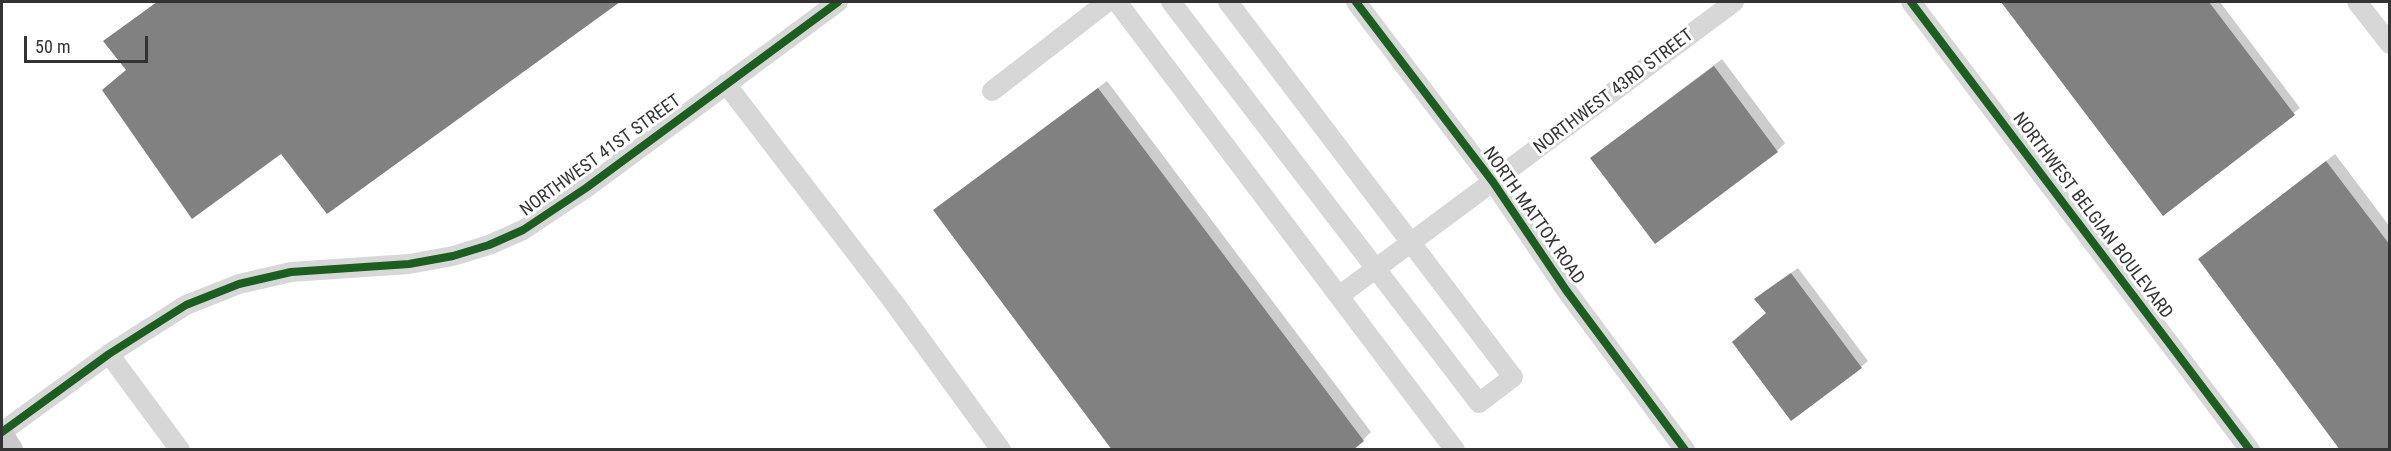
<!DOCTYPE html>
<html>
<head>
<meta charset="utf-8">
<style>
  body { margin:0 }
  #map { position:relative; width:2391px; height:451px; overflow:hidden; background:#fff; font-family:"Roboto Condensed",sans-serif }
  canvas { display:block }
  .frame { position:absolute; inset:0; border:3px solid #333; pointer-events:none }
  .scale { position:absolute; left:24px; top:36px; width:124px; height:27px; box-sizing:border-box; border:3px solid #333; border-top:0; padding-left:8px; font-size:18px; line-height:21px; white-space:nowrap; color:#333; -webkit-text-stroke:4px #fff; paint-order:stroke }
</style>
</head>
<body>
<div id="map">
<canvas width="2391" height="451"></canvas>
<div class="frame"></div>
<div class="scale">50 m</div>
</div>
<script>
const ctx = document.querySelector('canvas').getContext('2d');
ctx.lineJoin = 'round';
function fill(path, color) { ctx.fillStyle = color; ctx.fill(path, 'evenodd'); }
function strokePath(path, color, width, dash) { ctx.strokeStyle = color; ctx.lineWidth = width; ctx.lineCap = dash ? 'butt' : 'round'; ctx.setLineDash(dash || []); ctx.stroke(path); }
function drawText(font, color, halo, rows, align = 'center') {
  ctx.font = font + ' "Roboto Condensed",sans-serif'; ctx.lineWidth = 6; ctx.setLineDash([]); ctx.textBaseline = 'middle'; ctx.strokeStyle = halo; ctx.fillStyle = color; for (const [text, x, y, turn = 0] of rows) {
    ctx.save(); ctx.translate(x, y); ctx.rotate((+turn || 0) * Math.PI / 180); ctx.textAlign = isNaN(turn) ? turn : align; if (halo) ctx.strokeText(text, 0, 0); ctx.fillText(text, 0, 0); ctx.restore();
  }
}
const shadow = new Path2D(`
  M157,2H617L328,212L281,152L127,69L105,41Z
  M2003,2H2220L2300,108L2163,214Z
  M1722,59L1785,143L1777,151H1600Z
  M1107,81L1371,432L1363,440L935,210Z
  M2335,154L2390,227V450L2200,259Z
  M1798,268L1868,361L1861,367L1768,313L1762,293Z`);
const building = new Path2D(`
  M157,2H620L327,214L281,154L192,219L102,90L126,70L103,41Z
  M2001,2H2209L2295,115L2163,216Z
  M1714,66L1778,152L1655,244L1590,158Z
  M1098,88L1364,441L1353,450H1112L933,210Z
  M2326,161L2390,245V450H2340L2198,259Z
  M1791,273L1862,368L1791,421L1732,342L1766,313L1754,299Z`);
const minor = new Path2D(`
  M1121,2L1120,6L1455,450
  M1171,2L1479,403L1513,377L1228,2
  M1356,2L1493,182L1566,290L1685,450
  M1911,2L2250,450
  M2357,2L2390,44
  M726,84L892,300L1001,450
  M992,91L1107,2
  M1339,296L1734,2
  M109,354L180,450
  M2,432L109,354L186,305L239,284L291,272L409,264L453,256L489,245L523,230L586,188L838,2`);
const major = new Path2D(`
  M2,437L10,450`);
const cycleway = new Path2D(`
  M1356,2L1493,182L1566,290L1685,450
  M1911,2L2250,450
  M2,432L109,354L186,305L239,284L291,272L409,264L453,256L489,245L523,230L586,188L838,2`);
const streetNames = [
  ["NORTHWEST 43RD STREET",1614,92,-37],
  ["NORTHWEST 41ST STREET",601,156,-36],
  ["NORTH MATTOX ROAD",1533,216,55],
  ["NORTHWEST BELGIAN BOULEVARD",2092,216,53]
];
fill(shadow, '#0003');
fill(building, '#818181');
strokePath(minor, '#d7d7d7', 20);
strokePath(major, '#cacaca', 26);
strokePath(cycleway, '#1b5e20', 8);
drawText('18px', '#333', '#fff', streetNames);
</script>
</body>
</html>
